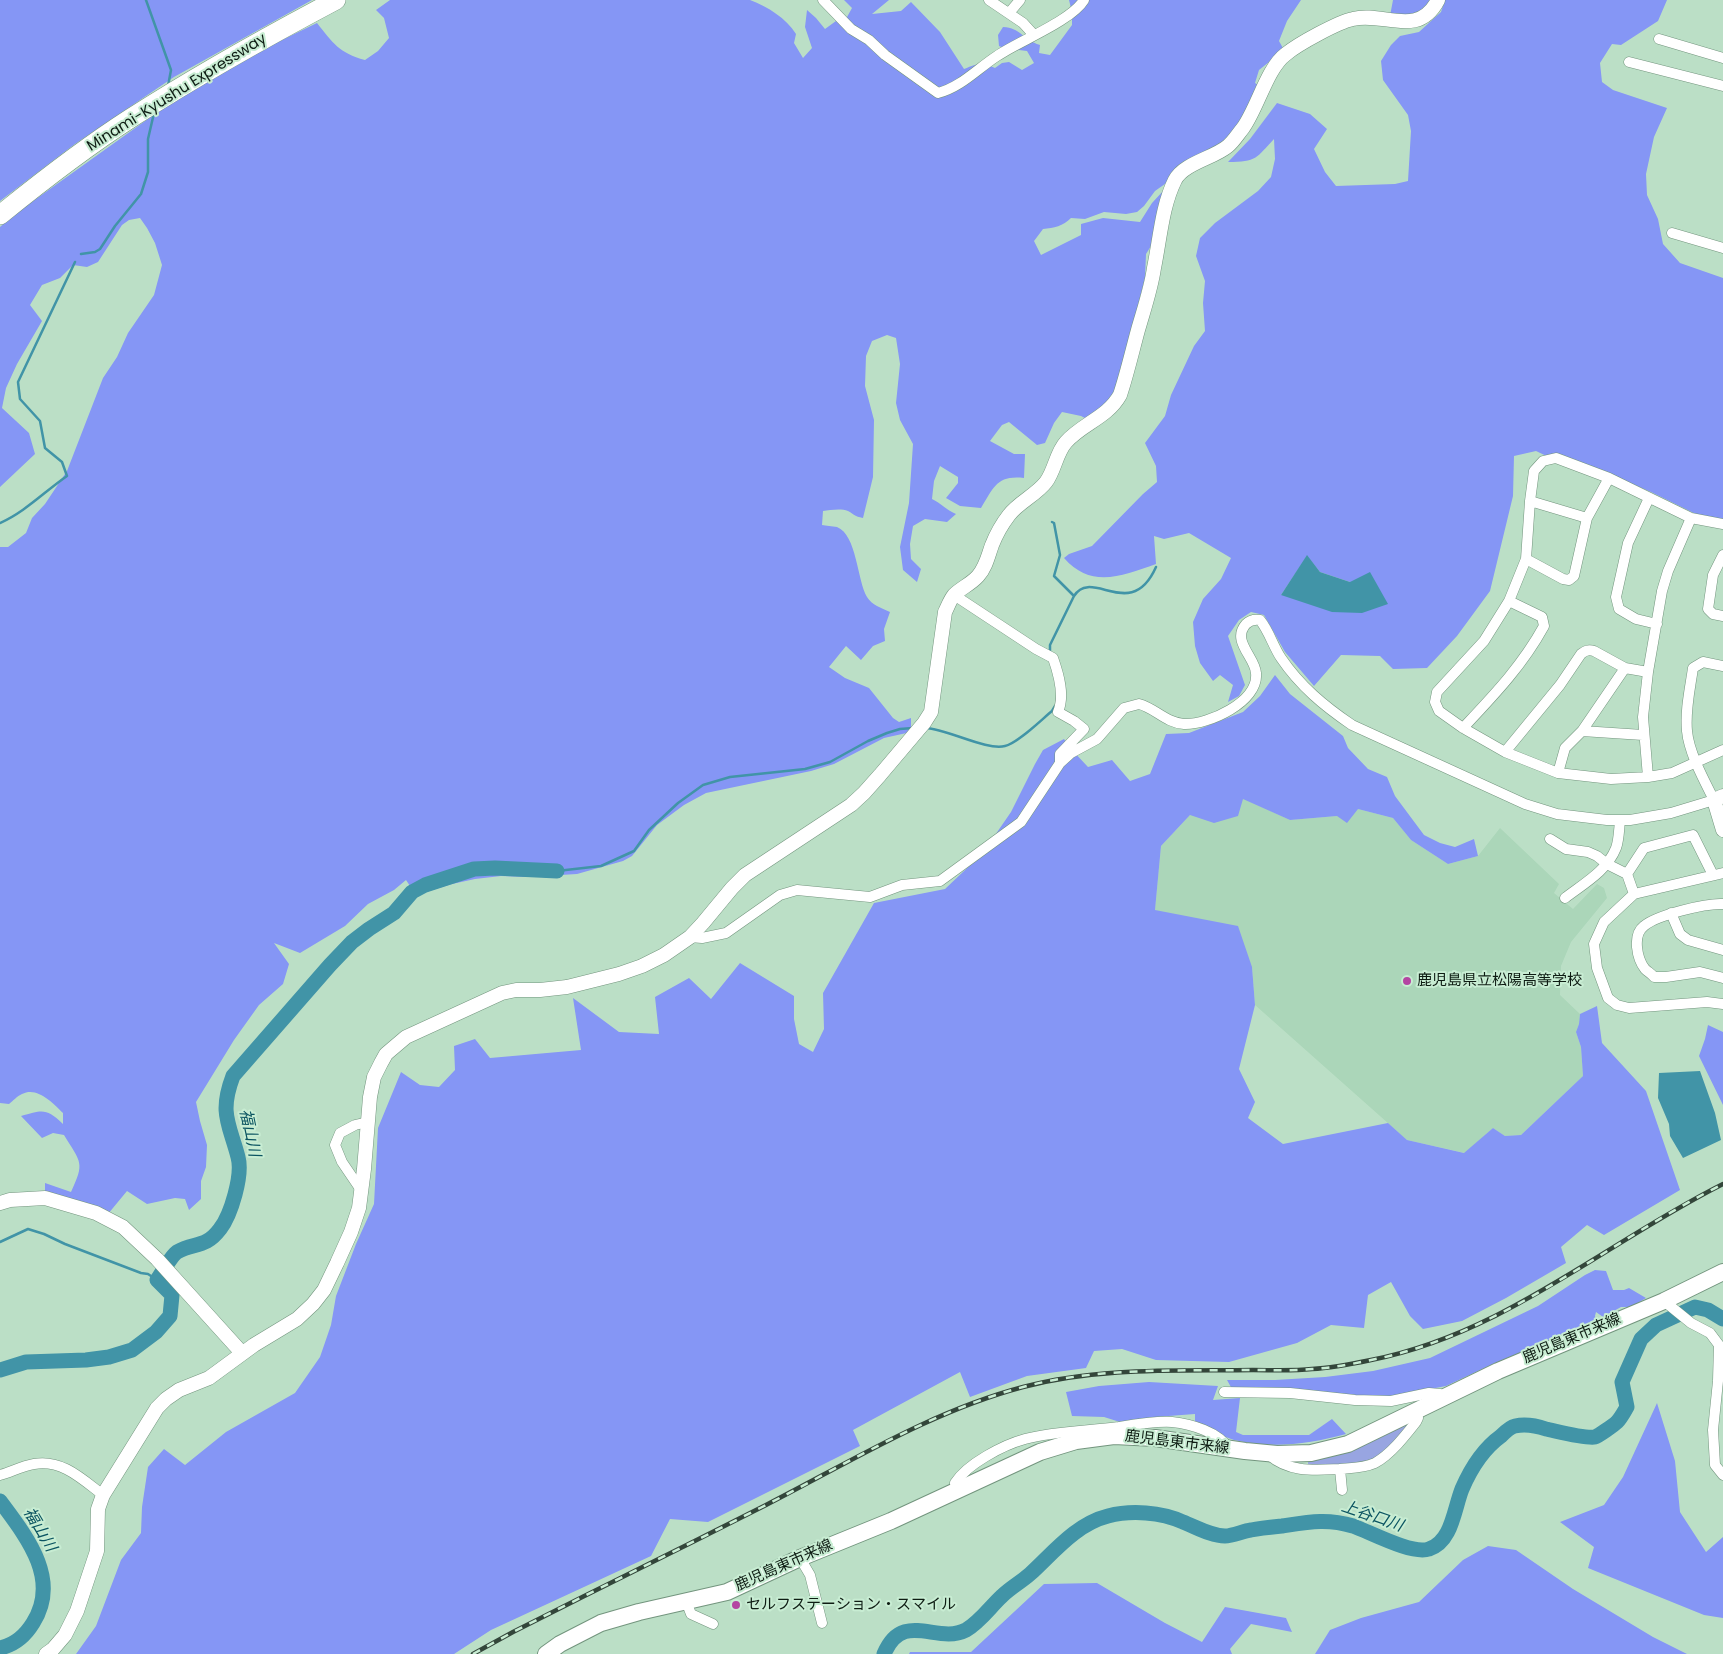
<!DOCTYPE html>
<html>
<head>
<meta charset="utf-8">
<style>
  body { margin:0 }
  canvas { display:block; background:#bbdfc6 }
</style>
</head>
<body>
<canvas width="1723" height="1654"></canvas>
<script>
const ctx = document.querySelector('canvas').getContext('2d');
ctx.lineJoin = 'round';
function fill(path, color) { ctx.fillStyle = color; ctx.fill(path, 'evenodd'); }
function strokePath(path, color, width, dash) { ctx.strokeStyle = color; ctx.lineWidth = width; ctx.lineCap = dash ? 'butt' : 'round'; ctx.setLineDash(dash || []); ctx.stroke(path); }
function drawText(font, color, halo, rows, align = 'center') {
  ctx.font = font + ' Poppins,"Noto Sans JP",sans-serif'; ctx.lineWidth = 4; ctx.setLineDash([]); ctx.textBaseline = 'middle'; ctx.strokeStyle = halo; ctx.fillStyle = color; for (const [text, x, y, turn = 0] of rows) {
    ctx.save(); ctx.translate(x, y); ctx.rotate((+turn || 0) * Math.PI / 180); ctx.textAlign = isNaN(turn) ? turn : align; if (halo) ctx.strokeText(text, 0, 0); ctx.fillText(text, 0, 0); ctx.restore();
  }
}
const built = new Path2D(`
  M1243,798L1290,820L1337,816L1358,809L1393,818L1411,840L1448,864L1478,856L1500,828L1559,884L1554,893L1573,909L1597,884L1604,888L1607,898L1571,942L1561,966L1560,995L1580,1014L1579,1024L1576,1032L1581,1047L1583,1076L1521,1135L1505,1136L1493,1128L1465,1153L1407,1140L1255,1005L1252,967L1155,910L1161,846L1190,815Z`);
const green = new Path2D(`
  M1412,1420C1400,1435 1386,1455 1366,1462C1350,1467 1325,1465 1308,1466V1461L1339,1455L1362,1446Z`);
const forest = new Path2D(`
  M0,0H312L174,77L75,144L0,201Z
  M390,0H750C768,7 786,18 796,34L794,43L803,58L812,48L805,27L807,10L816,18L825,29L836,21L847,17L852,8L844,0H889L872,14L901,11L911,2L940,32L964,69C979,63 981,62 995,68L1002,63L1009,62L1022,70L1034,63L1027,51L1019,50L1011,51L999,46L998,35L1003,27C1021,28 1023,40 1040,45L1039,53L1050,55L1072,25V12L1069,0H1301L1287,21L1279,41L1284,50L1259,70L1255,83L1260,86L1237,127L1227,140L1155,191L1144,206L1137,212L1126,214L1104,212L1085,219L1071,218C1063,226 1054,228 1043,229L1034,241L1041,255L1081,235V224L1103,218L1140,222L1152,203L1164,190L1156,238L1146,254L1145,278L1118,385L1108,405L1091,421L1081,416L1062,412L1054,423L1045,443L1037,445L1009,422L1002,425L990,441L1014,454H1025L1024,478C997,475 994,487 981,508L960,506L946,498L958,483V477L940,466L934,481L932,499C941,503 946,510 956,514L947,522L925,519L913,526L910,544L911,559L921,569L917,582L903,570L900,547L909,503L913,444L900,420L896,403L900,364L896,338L887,335L872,341L866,356L865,386L874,420L873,477L863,518C854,516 855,515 848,511C841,508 830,510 823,511L822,525C826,526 832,526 837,527C857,535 857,580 867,597C872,605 881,608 890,612L884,629L885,641L873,646L861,660L846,646L829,667L845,678L869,688L893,718L899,722L911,718V732L884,738L834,764L811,771L706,793L684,805L657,825L632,856L623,861L577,874L528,877L501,876L475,879L452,884L416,895L406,880L394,890L368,904L345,926L300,953L274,943L289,964L283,984L259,1005L234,1040L196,1102L200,1121L207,1145L206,1167L201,1181V1199L189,1210L185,1199L175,1198L147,1204L127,1191L108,1214L67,1200L45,1191V1183L71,1192C85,1162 81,1163 64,1135L53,1133L42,1138L21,1116C43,1110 46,1108 63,1124V1113C53,1103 37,1086 22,1094C17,1096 13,1101 9,1104L0,1103V547H8L26,533L32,518L45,504L67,471L103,378L117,357L128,333L154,295L162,265L155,243L147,228L140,218L129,220L122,225L98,262L87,267L73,265L60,278L42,285L30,305L42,321L17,364L6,388L2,408L29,433L35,454L0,487V227L15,214L173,101L253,54L317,23C333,43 339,53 365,60L378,51L389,38L384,18L376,10Z
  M1393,0H1433C1417,16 1411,14 1390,16Z
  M1445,0H1667L1658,21L1621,45L1612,44L1600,63L1602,82L1613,90L1667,108L1654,137L1646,174L1647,195L1658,219L1663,244L1680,263L1723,278V523L1710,521L1651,492L1609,474L1557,461L1536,451L1514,456L1513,496L1490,591L1457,636L1427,668L1393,669L1380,656L1341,655L1314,686L1285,652L1264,615L1251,612L1239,620L1228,636L1245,685L1239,696L1228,702L1233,685L1220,675L1213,681L1200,663L1195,646L1193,622L1203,599L1221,579L1231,558L1189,533L1164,539L1154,536L1156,564C1122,576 1091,589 1064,558L1069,554L1092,546L1143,494L1157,482L1156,466L1145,443L1165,416L1171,395L1194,346L1205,331L1203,303L1205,281L1196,256L1200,238L1215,223L1258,191L1271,177L1275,159L1274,139C1256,158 1257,162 1228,162L1250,139L1277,103L1310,114L1327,129L1314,149L1325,172L1336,186L1395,184L1408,181L1411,131L1408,115L1383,80L1381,61L1391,45L1400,36L1419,32L1441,12ZM1307,556L1320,572L1350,582L1281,595Z
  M1275,675L1290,694L1343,736L1348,748L1368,769L1387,777L1395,796L1424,835L1440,843L1455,847L1474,839L1478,856L1448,864L1411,840L1393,818L1358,809L1347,823L1337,816L1290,820L1243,799L1238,816L1214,823L1190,815L1161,846L1155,910L1238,926L1252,967L1255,1005L1239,1069L1255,1102L1248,1118L1283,1144L1388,1123L1407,1140L1464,1153L1493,1128L1505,1136L1521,1135L1583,1076L1581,1047L1576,1032L1579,1024L1580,1014L1597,1006L1602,1043L1646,1091L1680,1190L1604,1235L1587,1225L1561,1247L1566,1263L1506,1298L1462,1321L1423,1329L1410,1316L1391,1282L1368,1295L1364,1328L1331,1325L1297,1343L1229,1362L1156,1360L1122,1349L1094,1351L1086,1368L1027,1376L970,1397L960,1372L853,1430L860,1446L708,1522L670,1519L651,1556L491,1630L454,1654H76L96,1626L121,1560L141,1533L142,1507L148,1467L164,1449L185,1465L226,1432L295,1393L320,1357L331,1325L336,1296L356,1244L374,1204L378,1128L401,1072L420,1085L439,1087L455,1070L454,1046L475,1039L490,1058L581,1050L573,998L619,1032L659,1034L655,997L689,978L711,999L740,963L794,996V1019L799,1044L813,1052L824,1029L823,993L874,903L945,889L982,854L1011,812L1035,764L1043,750L1064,739L1072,750L1088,767L1112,760L1130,781L1150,774L1166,734L1189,733L1243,712L1260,696Z
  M1708,1025L1723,1032V1105L1699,1056L1705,1039Z
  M1595,1270L1606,1271L1613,1290H1624L1629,1288L1646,1298L1631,1307H1621L1603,1317L1596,1312L1595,1316L1596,1321L1495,1363L1446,1386L1393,1396H1376L1232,1389L1227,1380H1275L1325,1377L1373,1371L1430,1358L1538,1306L1585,1275Z
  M1149,1382L1218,1386L1213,1400L1240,1398L1236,1432L1243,1435H1309L1332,1419L1346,1434C1310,1444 1271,1449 1234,1440C1221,1436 1207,1427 1195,1422V1414L1155,1417L1120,1422L1104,1417L1072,1416L1066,1392L1099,1386Z
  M1657,1403L1675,1461L1680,1512L1706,1552L1723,1537V1618L1704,1615L1588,1568L1594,1547L1560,1522L1604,1505L1623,1477Z
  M1488,1546L1516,1550L1573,1589L1653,1637L1687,1654H1315L1330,1630L1361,1618L1419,1602L1463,1560Z
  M1097,1583L1165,1623L1202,1642L1225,1607L1286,1618L1292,1632L1251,1624L1230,1649L1232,1654H909L910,1652H971L1044,1584Z`);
const water = new Path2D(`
  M1307,555L1320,572L1350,582L1370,572L1388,604L1362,613L1332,612L1281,595Z
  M1700,1071L1715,1113L1721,1140L1683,1158L1670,1136L1669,1124L1658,1098L1659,1073Z`);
const stream = new Path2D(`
  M146,0L171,70L168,86
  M81,254L95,252L100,249L115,226L141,194L148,172V139L154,113
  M0,523C25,512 44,492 67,476L62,462L45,448L40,421L20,399L18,382L75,262
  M1074,596C1092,567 1131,623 1156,567
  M1050,651V645L1074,596L1054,576L1060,555L1054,523L1052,522
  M926,728C947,729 987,751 1005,746C1018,743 1041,720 1052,711L1055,706
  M557,871L601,866L634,851L649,830L678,803L703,785L730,777L805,769L830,762L868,741L887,733L900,729L913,728
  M0,1242L28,1229L44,1234L65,1244L141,1273L148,1274L157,1280`);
const river = new Path2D(`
  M0,1370L26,1362L86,1360L109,1357L132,1350L156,1332L170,1316L172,1295L157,1280C162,1273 171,1256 177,1252C194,1242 205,1249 220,1229C231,1215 243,1175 238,1157C229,1123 219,1113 233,1076L330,965L352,942L369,929L394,913L412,892L425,885L474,869L495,868L557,871
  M0,1501C26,1536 61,1579 33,1623C25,1636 14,1645 0,1648
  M884,1654C903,1609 937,1645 966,1630C981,1621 990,1607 1002,1596C1010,1588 1021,1582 1030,1574C1054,1552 1076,1524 1108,1516C1131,1510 1161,1512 1183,1522C1196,1527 1211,1536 1225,1536C1233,1536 1243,1531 1251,1530C1261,1528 1272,1527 1282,1526C1308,1522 1327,1518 1353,1526C1370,1532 1412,1555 1429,1549C1452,1542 1454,1509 1462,1489C1471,1468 1483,1449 1501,1436C1505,1432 1510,1427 1515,1426C1525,1424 1537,1426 1546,1429C1556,1431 1586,1439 1595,1437C1598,1436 1614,1425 1617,1422C1621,1418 1624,1412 1627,1407L1622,1382L1641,1339L1656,1325L1695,1307L1708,1310L1723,1319`);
const street = new Path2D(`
  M823,0L851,29L869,40L885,55L938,93C961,87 977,69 997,56C1019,41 1071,21 1084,0
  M989,0L1023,23L1034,35
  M1009,13L1020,0
  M1659,39L1723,58
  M1629,62L1723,86
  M1672,233L1723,248
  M1649,498L1628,543L1616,597L1619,609L1636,619L1657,624
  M1530,501L1587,518
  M1723,524L1691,518L1609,478L1556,458L1543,461L1534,471L1530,501L1526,559L1509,601L1484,641L1437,692L1435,702L1439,711L1463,728L1505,752L1558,773L1611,779L1648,777L1672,773L1723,750
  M1723,555L1713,575L1708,609L1713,614L1723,616
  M1526,559L1563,579L1569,580L1574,576L1587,518L1609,478
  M954,595L1036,649L1053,658C1059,675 1065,696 1058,712L1074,721L1084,729L1060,754V763
  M1463,728C1494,695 1522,666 1544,626L1542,617L1509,601
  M1582,731L1643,735
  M1505,752L1560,685L1581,654C1585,651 1588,649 1594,651L1625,668L1648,672
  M1558,773L1565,748L1582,731L1625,668
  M1648,777L1643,717L1648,672L1662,591L1668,571L1691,518
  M1550,839L1566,849L1588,852L1597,856L1607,864L1627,874L1634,894
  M1723,873L1634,894L1604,922L1594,944L1597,968L1608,998L1617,1005L1629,1008L1707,1002L1723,1004
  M1627,874L1644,848L1693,835L1713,875
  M1565,898C1583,884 1607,871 1616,848C1619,840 1619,829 1620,821
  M1723,904C1706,903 1657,915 1644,926C1632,935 1637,959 1645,969C1648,972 1652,974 1654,977H1666L1700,972L1723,978
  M1671,913L1680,934L1688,940L1723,950
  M690,937L702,938L726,933L780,895L797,890L870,897L902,885L940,881L1021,822L1060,763L1071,753L1097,739L1124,708L1139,704C1155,708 1166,723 1184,724C1208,725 1259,702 1256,673C1255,657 1231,641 1246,624C1250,620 1254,619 1260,620C1269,631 1273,646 1281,658C1300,686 1324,706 1352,725L1525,804L1557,814L1607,820H1630L1671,813L1714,800C1704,780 1689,753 1687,731C1685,710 1690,689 1693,668L1703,662L1723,666
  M361,1190L342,1162L335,1145L340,1133L355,1125L368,1122
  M1664,1301L1691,1323L1710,1333L1719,1345L1718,1381L1713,1430L1715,1465L1723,1475
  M1224,1392L1290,1393L1355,1400L1391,1401L1429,1393L1440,1394L1444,1396
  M1269,1455C1290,1473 1315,1470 1340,1469C1351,1468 1364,1468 1375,1463C1391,1454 1405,1436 1416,1422L1418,1418L1417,1411
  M1340,1469L1342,1490
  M0,1475C11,1472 22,1466 34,1464C62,1459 82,1479 103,1495
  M957,1491L955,1483C967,1464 1003,1445 1025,1439C1055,1431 1088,1431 1119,1427C1137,1424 1154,1421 1172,1422C1191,1424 1219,1432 1229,1449
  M800,1558L810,1575L822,1623
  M686,1601L691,1614L713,1624`);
const secondary = new Path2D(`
  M1723,796L1714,800L1723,830
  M0,1203L10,1200L45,1198L96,1213L123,1227L157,1259L242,1353
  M46,1654L53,1649L65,1635L77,1611L97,1551L98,1509L103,1495L157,1408L166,1399L179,1390L209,1378L254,1345L297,1319L313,1304L324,1290L337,1263L351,1232L359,1208L364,1169L370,1097L374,1077L381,1063L386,1054L406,1037L502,993L516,990H540L567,987L619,974L642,966L664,955L690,937L703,923L732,888L745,875L851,805L864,793L880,775L924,723L931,712L945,612C948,606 950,600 954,595C961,588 971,584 978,576C986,567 988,556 992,545C996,535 1002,524 1009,515C1019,502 1036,495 1046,482C1055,470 1056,453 1066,442C1083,423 1107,418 1120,395C1127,374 1132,352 1138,330C1144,309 1151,289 1154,268C1160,239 1162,206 1175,180C1184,163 1214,158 1228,146C1234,141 1238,134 1243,128C1258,107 1267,68 1286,54C1298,44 1338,22 1353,19C1383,11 1418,39 1438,0`);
const primary = new Path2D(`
  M546,1654L560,1644L601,1623L639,1612L727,1592L800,1558L891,1521L1040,1452L1076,1441L1114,1436L1155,1438L1245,1451L1277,1454L1311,1453L1348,1444L1498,1371L1664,1301L1723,1272`);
const highway = new Path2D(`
  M0,215C42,181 86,147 131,118C198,75 266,37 336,0`);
const rail = new Path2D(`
  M473,1654L513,1632C597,1589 682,1548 766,1505C850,1462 932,1411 1023,1387C1098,1367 1177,1371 1253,1370C1273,1370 1293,1371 1312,1369C1332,1368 1352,1364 1371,1360C1504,1334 1605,1243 1723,1184`);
const markers = [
  [1407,981,5,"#b445a2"],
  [736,1605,5,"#b445a2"]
];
const streetNames = [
  ["Minami-Kyushu Expressway",177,93,-32],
  ["鹿児島東市来線",1572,1339,-23],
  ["鹿児島東市来線",1177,1443,7],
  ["鹿児島東市来線",784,1566,-24]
];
const poiNames = [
  ["鹿児島県立松陽高等学校",1417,981],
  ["セルフステーション・スマイル",746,1605]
];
const waterNames = [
  ["福山川",249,1133,78],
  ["上谷口川",1372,1517,19],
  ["福山川",39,1530,59]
];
fill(built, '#abd6b9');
fill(green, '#98a5e1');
fill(forest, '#8596f5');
fill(water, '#4194a7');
strokePath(stream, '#4194a7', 2.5);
strokePath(river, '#4194a7', 15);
strokePath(street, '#73957e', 11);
strokePath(secondary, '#73957e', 15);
strokePath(primary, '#73957e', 18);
strokePath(highway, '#73957e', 20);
strokePath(street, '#fff', 10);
strokePath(secondary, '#fff', 14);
strokePath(primary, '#fff', 16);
strokePath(highway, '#fff', 19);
strokePath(rail, '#33463a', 4.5);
strokePath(rail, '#c8edd3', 2.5, [8]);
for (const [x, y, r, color] of markers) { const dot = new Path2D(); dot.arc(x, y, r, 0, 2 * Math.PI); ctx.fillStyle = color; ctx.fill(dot); strokePath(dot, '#c8edd3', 2); }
drawText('15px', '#0e1c13', '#c8edd3', streetNames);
drawText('15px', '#0e1c13', '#c8edd3', poiNames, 'left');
drawText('italic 16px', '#0b5461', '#c8edd3', waterNames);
</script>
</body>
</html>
